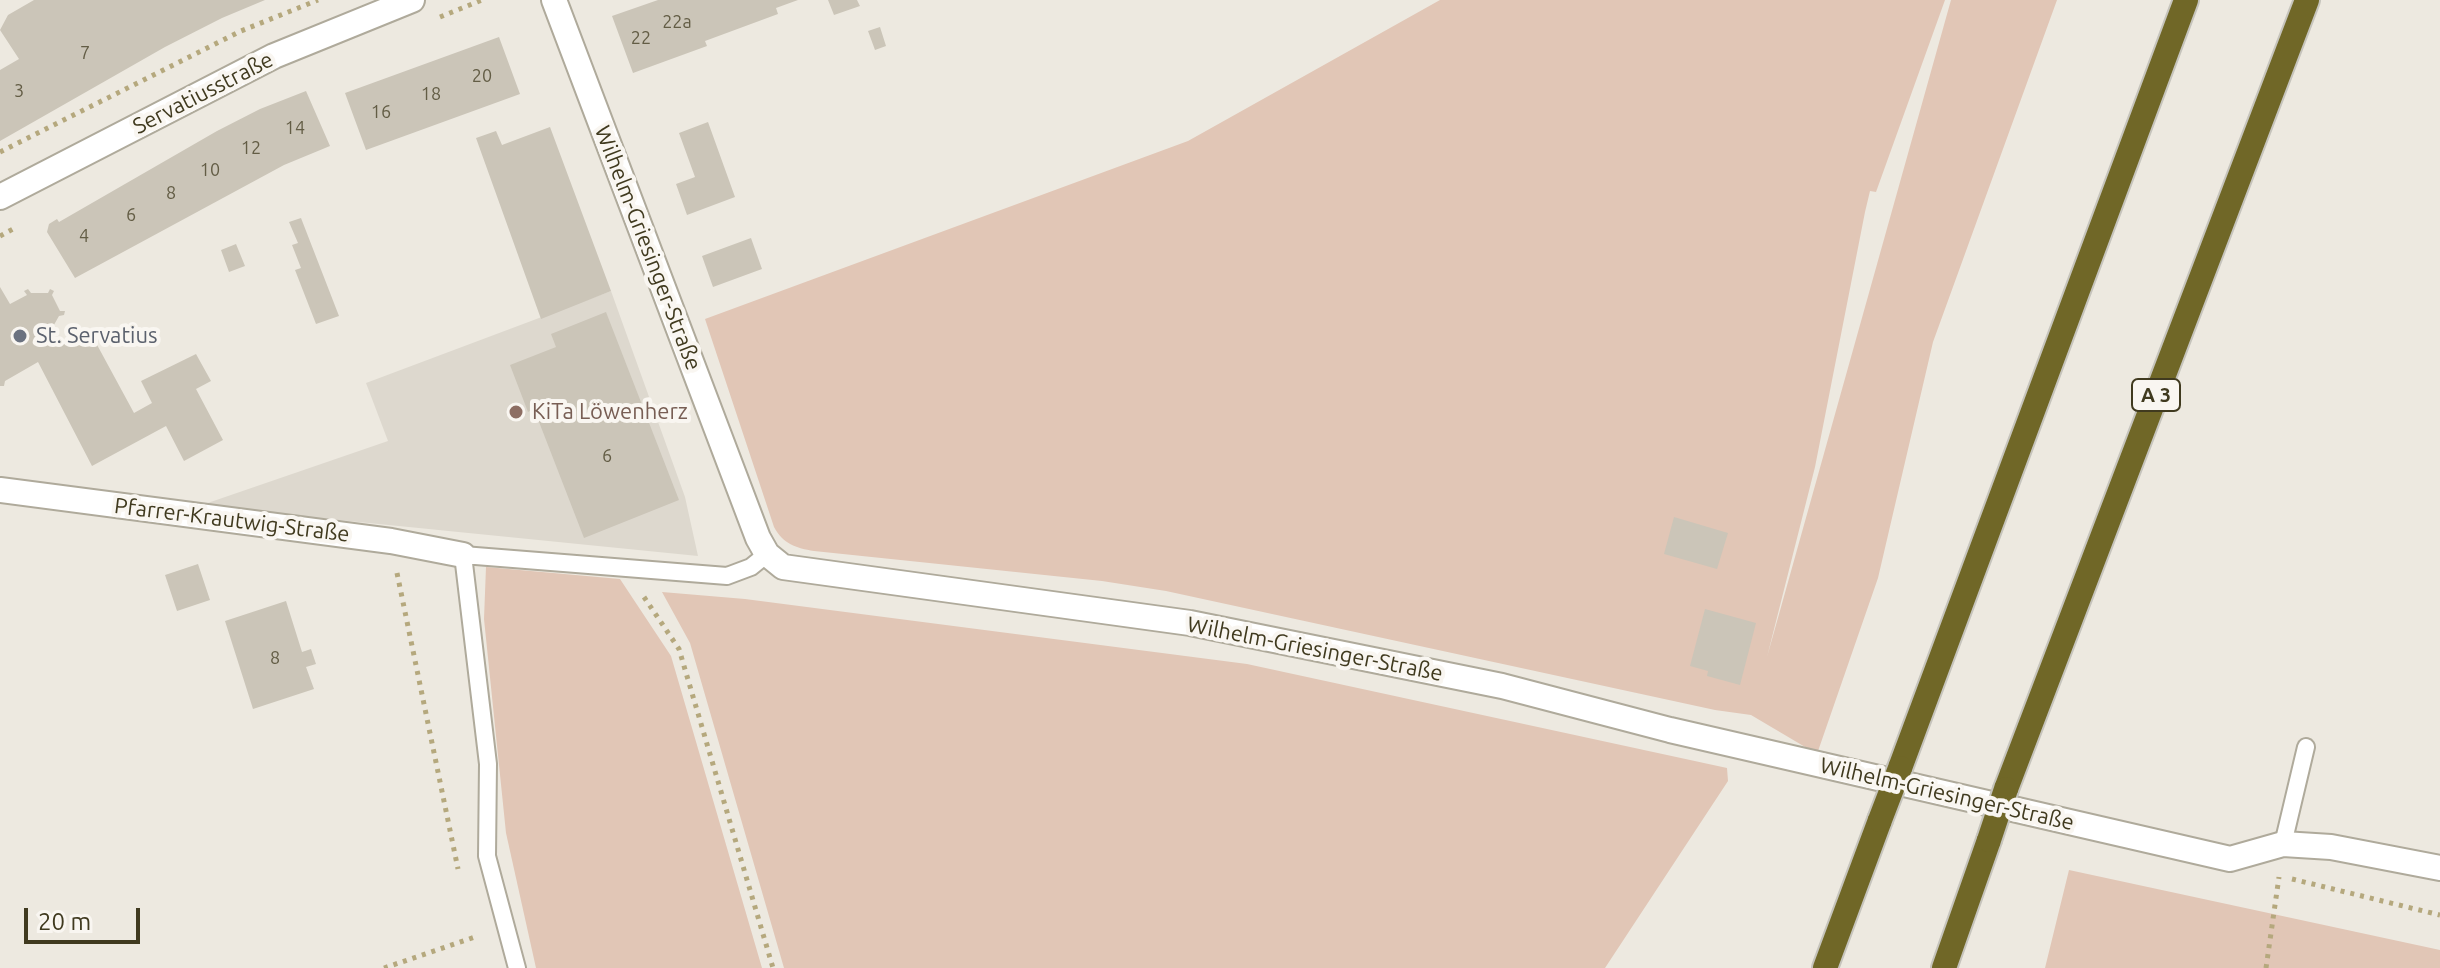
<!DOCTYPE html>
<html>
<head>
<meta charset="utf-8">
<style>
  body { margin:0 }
  #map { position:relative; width:2440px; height:968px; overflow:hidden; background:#ede9e0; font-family:Ubuntu,sans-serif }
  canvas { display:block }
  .scale { position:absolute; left:24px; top:908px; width:116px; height:36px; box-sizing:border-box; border:4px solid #403a1f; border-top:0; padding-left:10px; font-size:24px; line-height:28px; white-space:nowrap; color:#403a1f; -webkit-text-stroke:6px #f9f6f1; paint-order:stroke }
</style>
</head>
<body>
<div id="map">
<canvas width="2440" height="968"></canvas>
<div class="scale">20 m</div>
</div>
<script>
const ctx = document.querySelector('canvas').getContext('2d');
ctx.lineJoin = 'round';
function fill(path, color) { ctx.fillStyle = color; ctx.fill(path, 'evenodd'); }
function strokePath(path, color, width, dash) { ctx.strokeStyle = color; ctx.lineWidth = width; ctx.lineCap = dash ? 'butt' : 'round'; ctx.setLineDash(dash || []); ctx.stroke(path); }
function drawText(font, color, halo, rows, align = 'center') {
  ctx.font = font + ' Ubuntu,sans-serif'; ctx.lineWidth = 8; ctx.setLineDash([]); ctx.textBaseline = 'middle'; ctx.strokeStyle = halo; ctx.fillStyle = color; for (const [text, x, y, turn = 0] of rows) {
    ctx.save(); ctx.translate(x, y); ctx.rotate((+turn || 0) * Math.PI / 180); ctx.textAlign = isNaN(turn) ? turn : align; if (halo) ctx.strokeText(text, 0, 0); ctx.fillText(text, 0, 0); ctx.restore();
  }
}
const built = new Path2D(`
  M611,291L685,497L698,556L199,506L388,441L366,383Z`);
const green = new Path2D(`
  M1440,0H1945L1876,192L1870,191L1865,212L1815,467L1767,657L1951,0H2057L1933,342L1878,578L1817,754L1751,715L1715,710L1166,591L1102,581L814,551C796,548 783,544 774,527L705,319L1188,141Z
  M486,567L620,579L671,656L762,968H536L506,833L484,619Z
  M662,592L745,599L1247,664L1727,768L1728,781L1605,968H784L690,643Z
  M2069,870L2440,950V968H2045Z`);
const building = new Path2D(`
  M34,0H265L222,18L165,47L0,141V70L19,59L0,30L8,15Z
  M658,0H798L776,8L778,14L705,41L707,46L633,73L612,16Z
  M828,0H857L860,6L834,15Z
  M880,27L886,46L875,50L868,31Z
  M499,37L520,94L366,150L345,93Z
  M306,91L330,146L284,165L75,278L47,232L49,224L57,219L59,222L217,131L260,109Z
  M708,122L735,197L687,215L676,184L695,177L679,133Z
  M550,127L611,291L541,319L476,138L496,131L502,145Z
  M301,218L339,316L316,324L295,270L301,268L292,245L298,243L289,222Z
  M751,238L762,269L713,287L702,256Z
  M236,244L245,266L229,272L221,250Z
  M0,287L10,304L27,295L24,291L28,289L31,293H48L50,289L54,291L52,295L60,311H65L64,315L59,316L51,330L59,346L89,330L134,413L152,403L141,381L196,354L211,381L196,389L223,440L184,461L166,426L92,466L38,362L5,381L4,386H0Z
  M606,312L679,500L584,538L534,409L528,412L510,365L556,347L551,334Z
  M1674,517L1728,533L1717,569L1664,554Z
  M198,564L210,600L177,611L165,575Z
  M286,601L302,652L311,649L316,664L306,667L314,689L253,709L225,621Z
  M1705,609L1756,623L1740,685L1707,676L1708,671L1690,666Z`);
const path = new Path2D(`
  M440,17L482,0
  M0,152L241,31L318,0
  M0,236L13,229
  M397,573L458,869
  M644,597L679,649L773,968
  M2292,879L2440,915
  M384,968L478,936
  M2266,968L2279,877`);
const service = new Path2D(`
  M2283,844L2306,747
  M517,968L487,856L488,764L463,555L727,576L751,567L767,554`);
const minor = new Path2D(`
  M554,0L758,538L767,554L783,567L1190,623L1502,686L1670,730L2230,859L2283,844L2331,847L2440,868
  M0,197L274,56L412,0
  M0,490L391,541L463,555`);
const motorway = new Path2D(`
  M1900,768L2186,0
  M2006,789L2307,0
  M1825,968L1880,820
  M1944,968L1989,840`);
const motorwayBridge = new Path2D(`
  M1880,820L1900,768
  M1989,840L2006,789`);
const markers = [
  [20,336,8,"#6b7280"],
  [516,412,8,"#8d6e63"]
];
const numberNames = [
  ["22a",677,22],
  ["22",641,38],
  ["7",85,53],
  ["20",482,76],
  ["3",19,91],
  ["18",431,94],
  ["16",381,112],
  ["14",295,128],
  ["12",251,148],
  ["10",210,170],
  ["8",171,193],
  ["6",131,215],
  ["4",84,236],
  ["6",607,456],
  ["8",275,658]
];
const shields = [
  [2156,395,48]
];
const shieldNames = [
  ["A 3",2156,395]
];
const streetNames = [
  ["Servatiusstraße",203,93,-27],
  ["Wilhelm-Griesinger-Straße",648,248,69],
  ["Pfarrer-Krautwig-Straße",232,520,7],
  ["Wilhelm-Griesinger-Straße",1315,649,11],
  ["Wilhelm-Griesinger-Straße",1947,794,13]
];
const worshipNames = [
  ["St. Servatius",36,336]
];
const educationNames = [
  ["KiTa Löwenherz",532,412]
];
fill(built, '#ddd8ce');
fill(green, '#e1c6b6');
fill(building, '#cbc5b8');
strokePath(service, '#afaa9b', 20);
strokePath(minor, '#afaa9b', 28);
strokePath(motorway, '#c6c4bc', 28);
strokePath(path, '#b5a87d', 5, [4, 6]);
strokePath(service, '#fff', 16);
strokePath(minor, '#fff', 24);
strokePath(motorway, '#706727', 24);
strokePath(motorwayBridge, '#c6c4bc', 28, []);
strokePath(motorwayBridge, '#706727', 24);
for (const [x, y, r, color] of markers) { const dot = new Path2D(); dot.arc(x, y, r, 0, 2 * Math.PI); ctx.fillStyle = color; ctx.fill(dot); strokePath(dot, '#f9f6f1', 3); }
drawText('18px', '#635d45', null, numberNames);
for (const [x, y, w] of shields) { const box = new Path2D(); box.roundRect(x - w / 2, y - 16, w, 32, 6); ctx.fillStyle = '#f9f6f1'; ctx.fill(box); strokePath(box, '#403a1f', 2); }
drawText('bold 20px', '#403a1f', null, shieldNames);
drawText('22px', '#403a1f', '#f9f6f1', streetNames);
drawText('22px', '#5b616d', '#f9f6f1', worshipNames, 'left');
drawText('22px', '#785e54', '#f9f6f1', educationNames, 'left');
</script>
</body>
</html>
